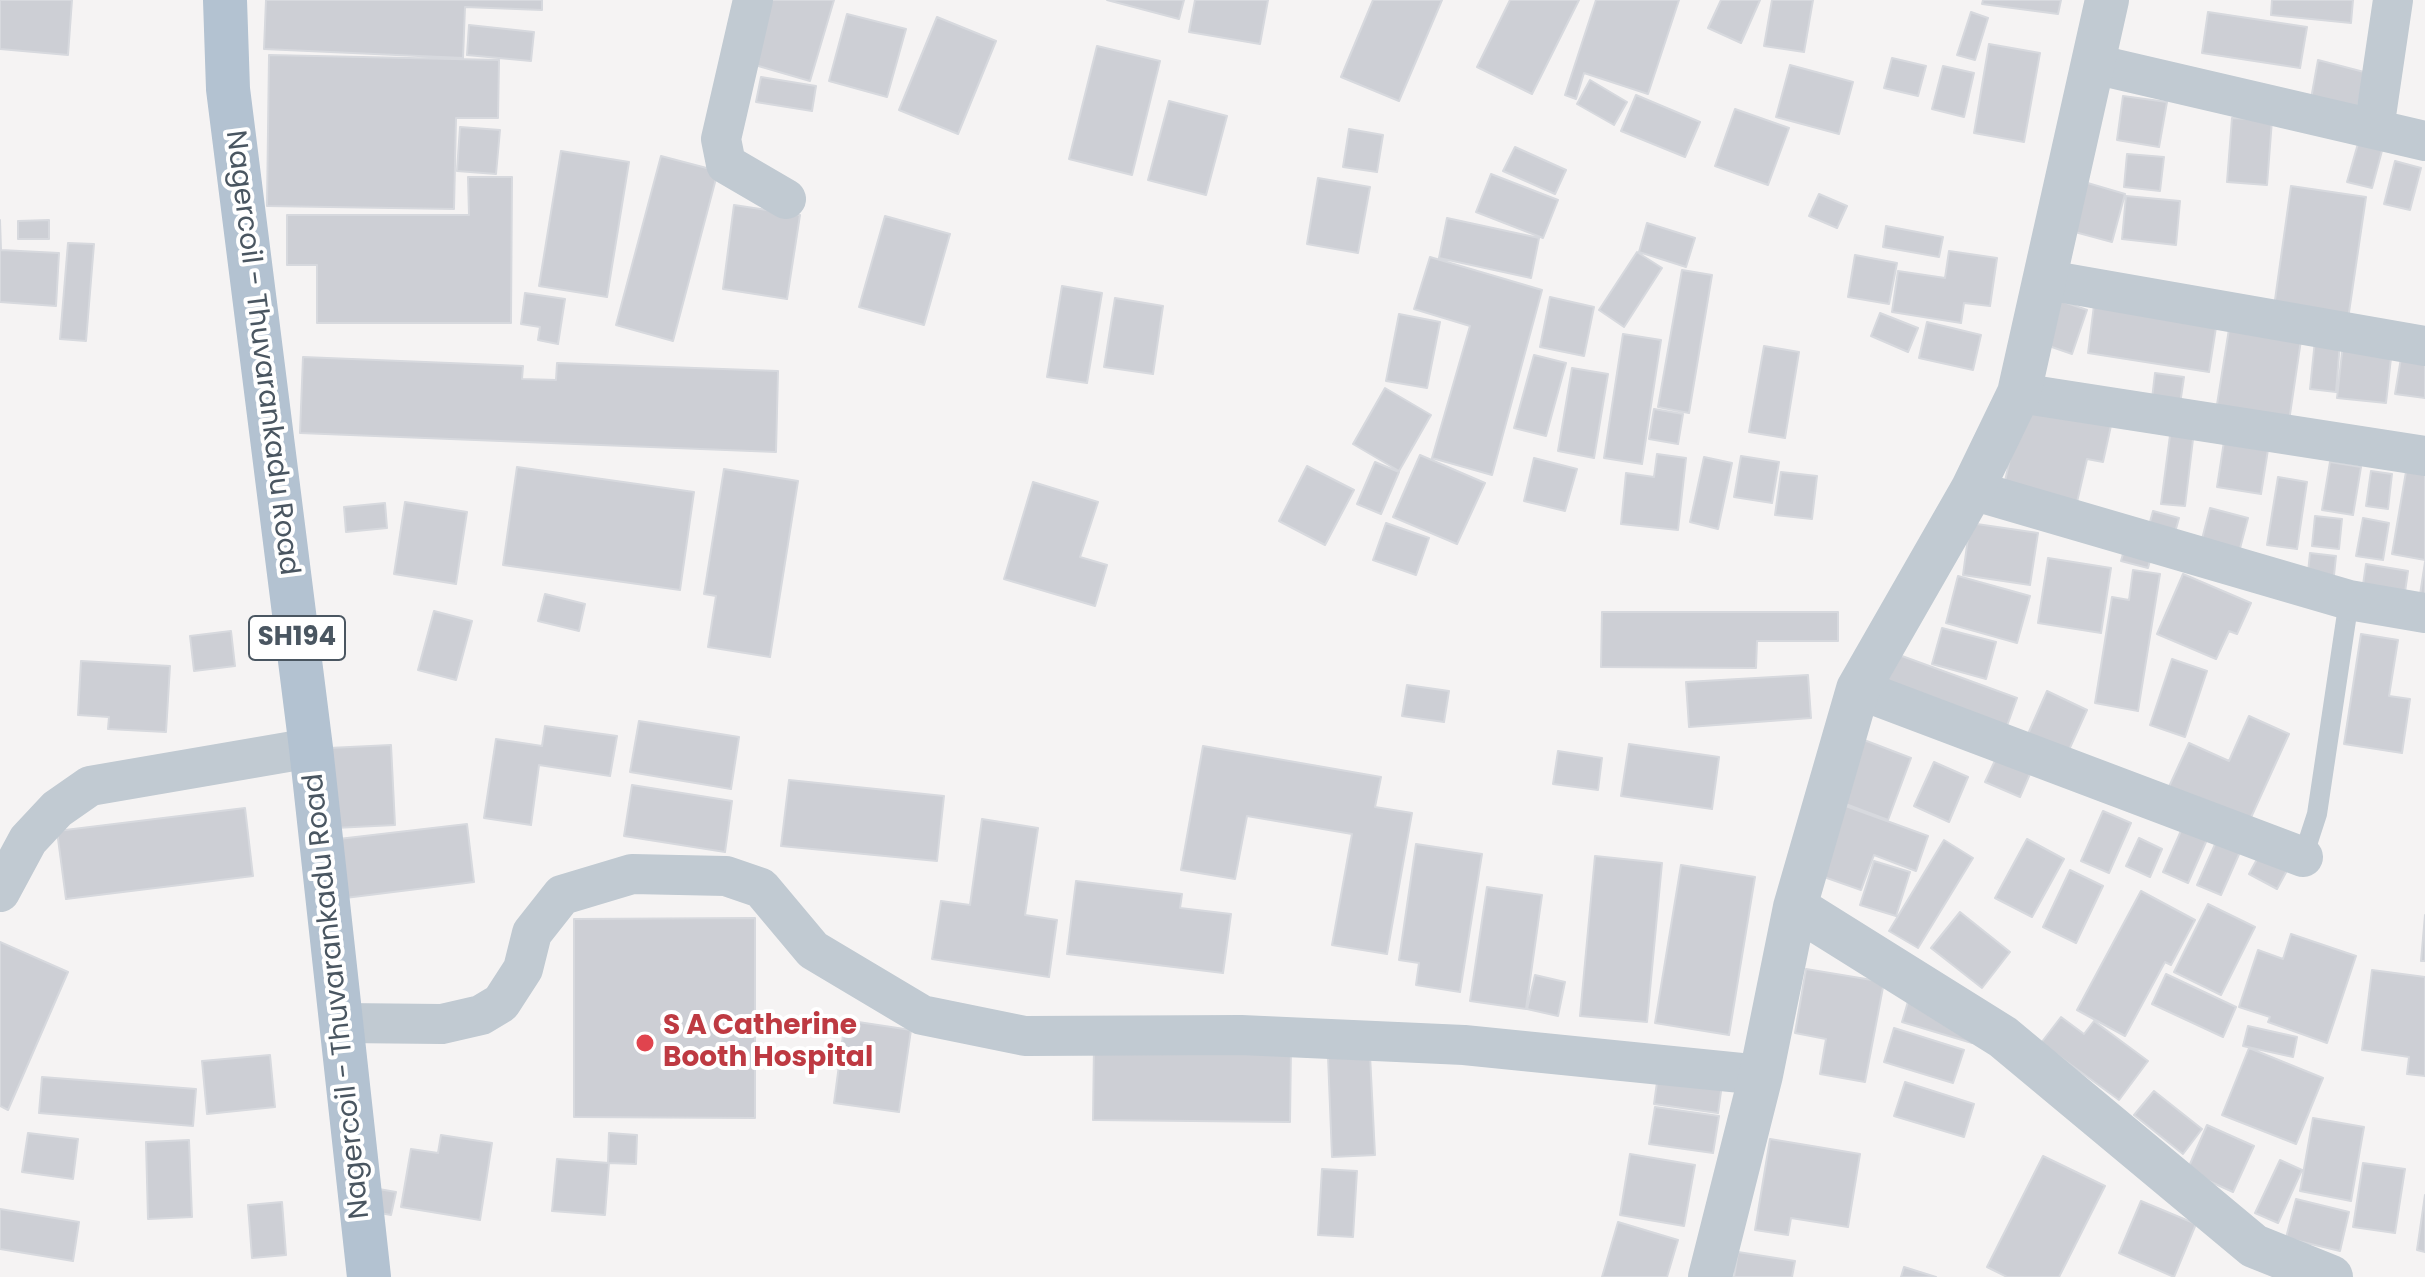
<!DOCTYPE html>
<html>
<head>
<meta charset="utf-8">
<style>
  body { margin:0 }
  canvas { display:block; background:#f5f3f3 }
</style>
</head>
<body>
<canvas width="2425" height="1277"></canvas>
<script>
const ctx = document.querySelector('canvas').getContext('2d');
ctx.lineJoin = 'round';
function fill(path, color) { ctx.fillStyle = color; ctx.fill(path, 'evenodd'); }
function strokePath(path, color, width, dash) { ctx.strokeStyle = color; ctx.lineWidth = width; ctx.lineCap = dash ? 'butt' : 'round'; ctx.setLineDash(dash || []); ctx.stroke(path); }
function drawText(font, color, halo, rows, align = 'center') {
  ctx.font = font + ' Poppins,sans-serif'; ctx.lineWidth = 8; ctx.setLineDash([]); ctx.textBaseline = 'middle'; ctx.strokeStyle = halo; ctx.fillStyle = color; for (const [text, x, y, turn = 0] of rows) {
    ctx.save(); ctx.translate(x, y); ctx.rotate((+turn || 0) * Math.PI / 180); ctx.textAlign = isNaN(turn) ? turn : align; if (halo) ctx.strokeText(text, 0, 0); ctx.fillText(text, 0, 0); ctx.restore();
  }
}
const building = new Path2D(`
  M0,0H72L68,55L0,49Z
  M266,0H542V10L465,7L463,58L264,49Z
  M766,0H834L810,81L748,63Z
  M1107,0H1184L1179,19Z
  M1195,0H1268L1260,44L1189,32Z
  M1373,0H1442L1399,101L1341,77Z
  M1510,0H1579L1532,94L1477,67Z
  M1596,0H1679L1648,94L1584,73L1576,99L1565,95Z
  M1721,0H1760L1741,43L1708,28Z
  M1772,0H1813L1804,52L1764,46Z
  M1983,0H2061L2058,14L1982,4Z
  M2272,0H2353L2351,23L2271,15Z
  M1971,12L1988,18L1975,60L1957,55Z
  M2208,12L2307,27L2300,68L2202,53Z
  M847,14L906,29L887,97L829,81Z
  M937,17L996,41L958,134L899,110Z
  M469,25L534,32L531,61L467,55Z
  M1989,44L2040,53L2024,142L1974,133Z
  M1097,46L1160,61L1132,175L1069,159Z
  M269,55L499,60L498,118H456L454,209L267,206Z
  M1892,58L1926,66L1918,96L1884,88Z
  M2318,60L2364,72L2358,107L2311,99Z
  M1790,65L1853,82L1839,134L1776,117Z
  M1943,66L1974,73L1964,117L1932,109Z
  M761,77L816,86L812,111L756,102Z
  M1590,80L1627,102L1614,125L1577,104Z
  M1636,95L1700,122L1685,157L1621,131Z
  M2123,96L2167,102L2159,147L2117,140Z
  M1169,101L1227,116L1206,195L1148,180Z
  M1735,109L1789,128L1768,185L1715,166Z
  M2232,118L2272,120L2267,185L2227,182Z
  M460,127L500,130L496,174L457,171Z
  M1349,129L1383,135L1377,172L1343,167Z
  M2359,140L2383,147L2372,188L2347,182Z
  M1515,147L1566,170L1555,194L1503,171Z
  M561,151L629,162L607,297L539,286Z
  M2127,154L2164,157L2160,191L2124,187Z
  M661,156L718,171L673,341L616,325Z
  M2395,161L2421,168L2410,210L2384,204Z
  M1491,174L1558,200L1543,238L1476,212Z
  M468,177H512L511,323H317V265H287V215H469Z
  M1318,178L1370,187L1358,253L1307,244Z
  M2074,179L2125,194L2112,242L2060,228Z
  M2291,186L2366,197L2348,319L2274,307Z
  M1819,194L1847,206L1837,228L1809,216Z
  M2126,196L2180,201L2176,245L2122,239Z
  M734,205L800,215L787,299L723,289Z
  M885,216L950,234L924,325L859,307Z
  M1447,218L1539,238L1531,278L1439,258Z
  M0,220L1,250L59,253L56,306L0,302Z
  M49,220V239H18V221Z
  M1647,223L1695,238L1686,267L1639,252Z
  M1886,226L1943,237L1939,257L1883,247Z
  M68,243L94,244L86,341L60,339Z
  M1949,251L1997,258L1990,306L1964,303L1961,323L1892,312L1898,271L1945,278Z
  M1637,252L1662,268L1624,327L1599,310Z
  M1855,255L1897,263L1889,304L1848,297Z
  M1430,257L1542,290L1492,475L1432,458L1470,326L1414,309Z
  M1682,270L1712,275L1689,413L1658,407Z
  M1062,286L1102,293L1087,383L1047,377Z
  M525,293L565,299L558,344L538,340L540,327L521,324Z
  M1550,297L1594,307L1584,356L1540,347Z
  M1115,298L1163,306L1153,374L1104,367Z
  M2061,301L2087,310L2072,354L2046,345Z
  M2094,305L2217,321L2209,372L2088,353Z
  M1880,313L1918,328L1908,352L1871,336Z
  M1399,314L1440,322L1427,388L1386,381Z
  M1927,322L1981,335L1973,370L1919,358Z
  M2229,329L2301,340L2289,421L2216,411Z
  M1623,334L1661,340L1642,464L1604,458Z
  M2315,340L2340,342L2336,392L2310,389Z
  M2343,344L2392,349L2386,403L2337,398Z
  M1764,346L1799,352L1785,438L1749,432Z
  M2402,352L2425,356V398L2395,394Z
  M1534,355L1566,363L1546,436L1514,428Z
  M303,357L523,366L522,379L556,380L557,363L778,371L776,452L300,433Z
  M1572,368L1608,374L1594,458L1558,451Z
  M2155,373L2184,377L2180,404L2152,399Z
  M1385,388L1431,415L1399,471L1353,444Z
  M2023,401L2112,421L2103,462L2087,459L2077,502L2005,481Z
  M1654,409L1683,414L1678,444L1649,439Z
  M2171,428L2194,431L2185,506L2161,504Z
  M2225,435L2269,443L2261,494L2217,487Z
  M1657,454L1686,458L1678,530L1621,524L1626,473L1654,477Z
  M1420,455L1485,483L1457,544L1393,517Z
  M1741,456L1779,462L1772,503L1734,497Z
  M1704,457L1732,463L1718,529L1690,522Z
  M1534,458L1577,469L1565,511L1524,501Z
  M2408,460L2425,463V560L2392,554Z
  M1375,462L1399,472L1381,514L1357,504Z
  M2330,462L2361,467L2353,515L2322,510Z
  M1307,466L1354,490L1325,545L1279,521Z
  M517,467L694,492L680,590L503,565Z
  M724,469L798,481L770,657L708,647L716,596L704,594Z
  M2371,471L2392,474L2388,509L2366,506Z
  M1781,472L1817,476L1812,519L1775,515Z
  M2278,477L2307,482L2297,549L2267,545Z
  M1033,482L1098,502L1080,557L1107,565L1095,606L1004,579Z
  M405,502L467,512L456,584L394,574Z
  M385,503L387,528L346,532L344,507Z
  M2210,508L2248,518L2238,556L2200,547Z
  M2153,511L2179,518L2174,536L2148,529Z
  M2315,516L2342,519L2339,549L2312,546Z
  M2363,518L2389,523L2383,560L2356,556Z
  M1386,523L1429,538L1416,575L1373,560Z
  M1970,523L2038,533L2030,585L1963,575Z
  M2126,543L2153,550L2148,568L2121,561Z
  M2310,553L2336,556L2333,585L2307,582Z
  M2048,558L2111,568L2101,633L2038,623Z
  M2425,562V596L2420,595Z
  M2366,564L2408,571L2404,599L2362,592Z
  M2133,570L2160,574L2138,711L2095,703L2112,597L2129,600Z
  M2183,574L2251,603L2237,634L2229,631L2216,659L2157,634Z
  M1958,576L2030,596L2017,643L1946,623Z
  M545,594L585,604L579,631L538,621Z
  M434,611L472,621L456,680L418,670Z
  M1602,612H1838V641H1757L1756,668L1601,667Z
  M1942,628L1996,642L1986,679L1932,664Z
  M231,631L235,666L194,671L190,636Z
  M2361,634L2398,640L2389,696L2410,699L2402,753L2344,744Z
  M1891,652L2017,698L2004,734L1877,688Z
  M2172,659L2207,671L2185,737L2150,725Z
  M81,661L170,666L166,732L108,729L109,717L78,715Z
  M1808,675L1811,718L1689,727L1686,682Z
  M1407,685L1449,691L1444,722L1402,716Z
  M2047,691L2087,710L2068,752L2028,734Z
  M2249,716L2289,734L2248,824L2168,789L2189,743L2229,761Z
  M639,721L739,737L731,789L630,772Z
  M545,726L617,736L610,776L539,765L531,825L484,818L496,739L542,746Z
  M1851,735L1911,758L1888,820L1827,797Z
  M1629,744L1719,757L1712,809L1621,796Z
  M391,745L395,825L334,828L329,748Z
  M1203,746L1381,777L1375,807L1412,813L1387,954L1332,945L1352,834L1247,816L1235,879L1181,870Z
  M1558,751L1602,758L1598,790L1553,784Z
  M1999,752L2033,767L2020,797L1985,782Z
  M1934,762L1968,777L1949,822L1914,806Z
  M789,780L944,796L937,861L781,846Z
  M632,785L732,801L725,852L624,836Z
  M1832,801L1928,836L1916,871L1874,855L1861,890L1807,871Z
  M245,808L253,876L66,899L57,831Z
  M2103,811L2131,823L2109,873L2081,861Z
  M982,819L1038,828L1025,915L1057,920L1049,977L932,959L941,901L970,905Z
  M467,824L474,882L337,899L330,840Z
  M2184,824L2209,835L2188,883L2163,872Z
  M2139,838L2162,849L2150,877L2126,866Z
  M2027,839L2064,859L2032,917L1995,898Z
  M1944,840L1973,858L1918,948L1889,931Z
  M2216,842L2240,852L2221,895L2197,885Z
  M1416,844L1482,854L1460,992L1416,985L1419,963L1399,960Z
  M2262,850L2290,865L2277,889L2249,874Z
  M1595,856L1662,863L1647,1022L1580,1016Z
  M1874,861L1910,872L1896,916L1860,905Z
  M1681,865L1755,877L1729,1035L1655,1023Z
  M2070,870L2103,886L2076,943L2043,927Z
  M1076,881L1182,894L1180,908L1231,914L1223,973L1067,954Z
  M1487,887L1542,895L1526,1009L1470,1001Z
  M2141,891L2195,920L2171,965L2165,962L2125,1036L2077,1010Z
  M2208,904L2255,927L2221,995L2174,972Z
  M1960,912L2010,952L1982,988L1931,948Z
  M2425,915V961H2421Z
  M755,918V1118L574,1117V919Z
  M2291,934L2356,956L2327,1043L2268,1022L2270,1017L2239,1007L2258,950L2283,959Z
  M0,942L68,972L8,1110L0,1106Z
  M1806,969L1884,982L1865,1082L1820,1074L1826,1039L1795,1033Z
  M2372,970L2425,977V1076L2407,1074L2409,1057L2362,1050Z
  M2166,974L2236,1007L2223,1037L2152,1004Z
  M1535,975L1565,982L1558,1016L1527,1009Z
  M1912,988L1972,1043L1902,1022Z
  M2061,1017L2084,1034L2094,1021L2148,1061L2119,1100L2041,1043Z
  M845,1020L911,1030L899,1112L834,1103Z
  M2248,1026L2297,1037L2293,1057L2243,1046Z
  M1894,1028L1964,1050L1953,1083L1884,1062Z
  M1094,1044L1291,1046L1290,1122L1093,1120Z
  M2249,1048L2323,1078L2296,1144L2222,1115Z
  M270,1055L275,1107L207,1114L202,1061Z
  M1370,1055L1375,1155L1332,1157L1328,1056Z
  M1659,1068L1723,1077L1718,1113L1654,1104Z
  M42,1077L196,1089L193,1126L39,1113Z
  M1905,1082L1974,1104L1964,1137L1894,1116Z
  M2154,1091L2202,1129L2183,1154L2134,1115Z
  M1655,1107L1719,1116L1713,1153L1649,1144Z
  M2313,1118L2364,1127L2351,1201L2300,1191Z
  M2207,1125L2254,1146L2233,1192L2187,1171Z
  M28,1133L78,1139L73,1179L22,1172Z
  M609,1133L637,1135L636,1164L608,1163Z
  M441,1135L492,1143L480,1220L401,1207L411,1149L438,1153Z
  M1770,1139L1860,1154L1848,1227L1791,1218L1788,1235L1755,1230Z
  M189,1140L192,1217L148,1219L146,1142Z
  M1630,1154L1695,1165L1684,1226L1620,1215Z
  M2043,1156L2105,1186L2059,1277H2007L1987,1267Z
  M557,1159L609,1163L605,1215L552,1211Z
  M2280,1160L2302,1170L2278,1223L2255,1213Z
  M2363,1163L2405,1169L2395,1233L2353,1227Z
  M1322,1169L1357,1171L1353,1237L1318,1235Z
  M373,1188L396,1192L391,1215L369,1211Z
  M2425,1195V1252L2417,1250Z
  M2296,1199L2349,1212L2340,1251L2286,1238Z
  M2141,1201L2196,1224L2174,1277L2119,1253Z
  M282,1202L286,1255L252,1258L248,1205Z
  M0,1209L79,1222L73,1261L0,1249Z
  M1618,1222L1678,1240L1667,1277H1602Z
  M1738,1252L1795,1261L1792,1277H1734Z
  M1904,1267L1936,1277H1901Z`);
const service = new Path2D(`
  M2303,857L2317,814L2349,600`);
const minor = new Path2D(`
  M753,0L721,139L726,164L786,199
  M2094,64L2425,141
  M2374,129L2393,0
  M2047,280L2425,346
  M2019,393L2425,456
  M1972,490L2349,600L2425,613
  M1858,689L2303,857
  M0,892L28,840L57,809L90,786L311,748
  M343,1023L442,1024L481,1015L501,1003L523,969L532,933L562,895L632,874L726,876L761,888L813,950L922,1015L1025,1036L1241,1035L1464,1045L1761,1075`);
const tertiary = new Path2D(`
  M1795,907L2003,1037L2254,1246L2331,1277
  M1710,1277L1761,1075L1795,907L1858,689L1972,490L2019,393L2107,0`);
const primary = new Path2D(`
  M225,0L228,89L311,748L369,1277`);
const markers = [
  [645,1043,10,"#e0444e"]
];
const shields = [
  [297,638,96]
];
const shieldNames = [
  ["SH194",297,638]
];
const streetNames = [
  ["Nagercoil - Thuvarankadu Road",261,353,83],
  ["Nagercoil - Thuvarankadu Road",338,996,-96]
];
const healthNames = [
  ["S A Catherine",663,1027],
  ["Booth Hospital",663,1059]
];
fill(building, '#cdcfd5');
strokePath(building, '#d7d9de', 2);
strokePath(service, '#c1cad2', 20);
strokePath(minor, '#c1cad2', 40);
strokePath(tertiary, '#c1cad2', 44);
strokePath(primary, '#b3c2d1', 44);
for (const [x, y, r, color] of markers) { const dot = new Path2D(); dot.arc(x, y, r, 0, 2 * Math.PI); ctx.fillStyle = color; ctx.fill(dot); strokePath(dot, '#fff', 3); }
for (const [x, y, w] of shields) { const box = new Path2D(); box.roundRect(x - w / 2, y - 22, w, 44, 6); ctx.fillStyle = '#fff'; ctx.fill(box); strokePath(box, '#4a5661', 2); }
drawText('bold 26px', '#4a5661', null, shieldNames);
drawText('28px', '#4a5661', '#fff', streetNames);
drawText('bold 28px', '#be3a42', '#fff', healthNames, 'left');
</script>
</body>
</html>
